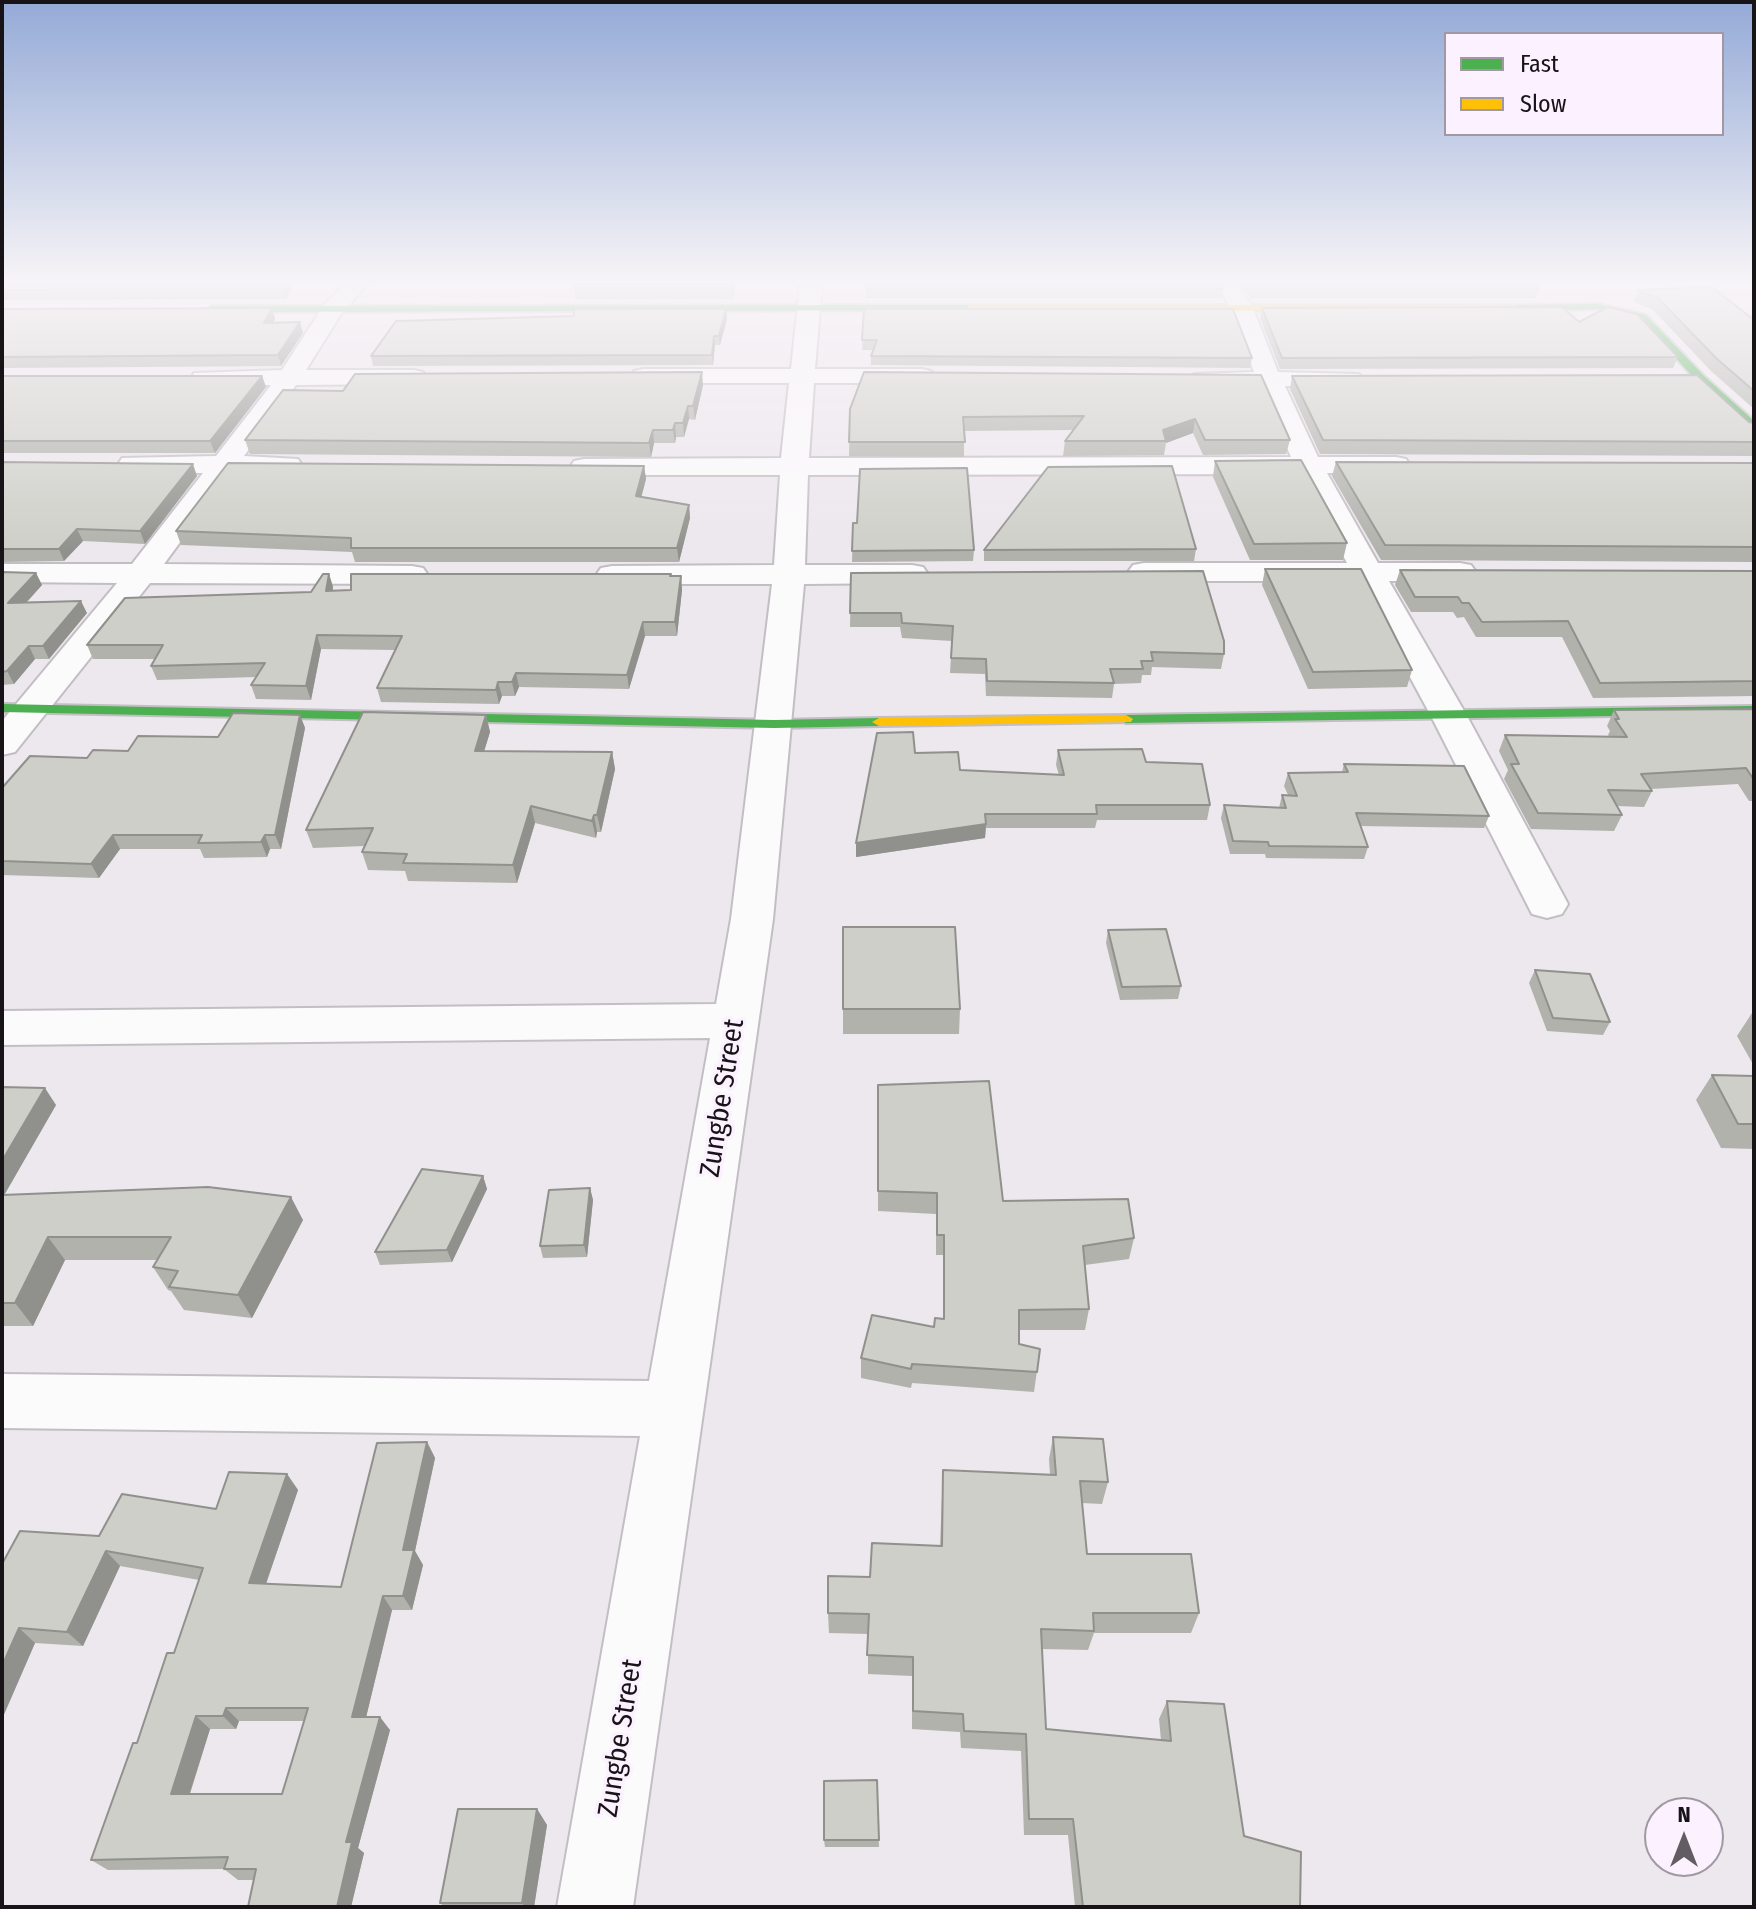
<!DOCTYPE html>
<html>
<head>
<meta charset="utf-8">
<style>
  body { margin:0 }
  #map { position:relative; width:1756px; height:1909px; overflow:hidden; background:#ede7ee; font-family:"Fira Sans Condensed",sans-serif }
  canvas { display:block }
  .frame { position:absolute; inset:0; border:4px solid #171317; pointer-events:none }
  .legend { position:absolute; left:1444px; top:32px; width:280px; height:104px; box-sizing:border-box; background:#fcf1fe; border:2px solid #a098a2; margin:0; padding:10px 14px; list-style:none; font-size:24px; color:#171317 }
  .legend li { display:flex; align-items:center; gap:16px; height:40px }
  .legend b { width:40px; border:2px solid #a098a2 }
  .north { position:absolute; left:1644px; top:1797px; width:80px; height:80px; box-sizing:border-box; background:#fcf1fe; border:2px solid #a098a2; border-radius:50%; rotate:0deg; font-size:22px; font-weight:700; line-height:32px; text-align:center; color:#171317 }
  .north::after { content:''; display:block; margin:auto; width:28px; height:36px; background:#625d62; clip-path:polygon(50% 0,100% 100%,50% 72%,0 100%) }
</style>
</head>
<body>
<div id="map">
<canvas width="1756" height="1909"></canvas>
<div class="frame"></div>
<ul class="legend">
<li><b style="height:10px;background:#4caf50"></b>Fast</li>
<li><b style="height:10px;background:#ffc107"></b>Slow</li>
</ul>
<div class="north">N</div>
</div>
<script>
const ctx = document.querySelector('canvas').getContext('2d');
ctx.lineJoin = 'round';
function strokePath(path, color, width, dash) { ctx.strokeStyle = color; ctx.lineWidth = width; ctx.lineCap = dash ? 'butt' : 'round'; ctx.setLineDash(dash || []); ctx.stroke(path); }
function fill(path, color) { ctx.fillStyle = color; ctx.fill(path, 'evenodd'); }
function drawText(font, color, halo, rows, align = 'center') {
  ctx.font = font + ' "Fira Sans Condensed",sans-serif'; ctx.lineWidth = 7; ctx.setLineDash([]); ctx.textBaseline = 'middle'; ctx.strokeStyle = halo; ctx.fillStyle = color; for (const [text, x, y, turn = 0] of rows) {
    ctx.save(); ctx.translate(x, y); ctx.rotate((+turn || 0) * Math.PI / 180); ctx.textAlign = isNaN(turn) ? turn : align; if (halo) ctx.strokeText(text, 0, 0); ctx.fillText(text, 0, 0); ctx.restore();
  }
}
const street = new Path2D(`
  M345,284H368L341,314L306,370H414L423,372L426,377L423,382L414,384L296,385L244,456L298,459L302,465L298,471L231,473L164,564L412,566L423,568L428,575L423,582L412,584L150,583L15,752L2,755V721L117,583L2,582V564H132L203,473L132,472L122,470L118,464L122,458L216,456L271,385H203L194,383L191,378L194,373L282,370L324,305Z
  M800,284H822L815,369H922L931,371L934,376L931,381L922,383H814L809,458L1291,457L1260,386H1203L1194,384L1191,379L1194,374L1254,372L1230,306L1216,284H1237L1252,306L1278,372L1359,374L1362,379L1359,384L1350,386H1285L1318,457H1396L1406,459L1410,465L1406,471L1396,473H1327L1378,563H1460L1471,565L1476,572L1471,579L1460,581H1389L1467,716L1568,904L1562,914L1547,918L1532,914L1431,716L1358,581H1144L1133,579L1128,572L1133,565L1144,563H1347L1299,474L808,475L805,565H912L923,567L928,574L923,581L912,583L804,584L773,919L633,1907H557L640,1436L2,1428V1374L649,1381L710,1038L2,1045V1011L716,1004L731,919L772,584H612L601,582L596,575L601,568L612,566L774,565L780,475H584L574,473L570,467L574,461L584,459L781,458L789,383H643L634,381L631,376L634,371L643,369H791Z`);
const fast = new Path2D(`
  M1599,304L1646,315L1704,376L1754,421V430L1696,380L1640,319L1599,309L1515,311L1510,308L1515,305Z
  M969,305L972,310L212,312L207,309L212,306Z
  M2,704L774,720L879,718L886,722L879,726L774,728L2,712Z
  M1754,706V714L1126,723L1119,719L1126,715Z`);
const slow = new Path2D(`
  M969,305H1515L1520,308L1515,311L966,310Z
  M1126,715L1133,719L1131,722L879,726L872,722L879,718Z`);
const wall = new Path2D(`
  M2,284H293L286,299L2,300Z
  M574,284H734L735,291L733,299H575Z
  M866,284L1223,289L1222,298H866Z
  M1240,284H1534L1539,289L1536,298H1250Z
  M1638,290L1754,320V409L1711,371L1653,310L1634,302Z
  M272,308L275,319L273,323L300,322L303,333L281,366L2,368V309Z
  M1262,308L1579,322L1678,357L1673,368L1280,369L1260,318Z
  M726,309L727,319L720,345H715L713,365L373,366L371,356L574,316Z
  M864,309L1252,358L1250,368L871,365V356L874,350H862Z
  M1261,375L1290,440L1286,454L1203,455L1193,433L1166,443L1164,455L1063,456L1065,441L1073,430L964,431V457L849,456L850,409Z
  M2,376H262L266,387L215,453H2Z
  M1292,376L1754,423V456L1320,454L1290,389Z
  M703,385L695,420L689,419L684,437H676L675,443H654L651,457L250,454L245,440L343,391Z
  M1215,461L1347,543L1343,560H1250L1213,477Z
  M2,462L197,476L145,544L83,541L64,561L2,562Z
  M1336,462L1754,463V562L1381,560L1332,476Z
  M644,466L646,479L641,497L689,505L690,518L679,562H355L352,552L181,545L176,531Z
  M853,523L974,550L973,561L852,562Z
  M1196,549L1194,561H984V550Z
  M1265,569L1412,670L1407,687L1308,689L1262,585Z
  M1400,570L1754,571V696L1593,698L1562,637H1476L1464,617L1457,618L1453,612H1411L1395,585Z
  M2,572L36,573L42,585L26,603L87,613L49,659H35L14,684L2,685Z
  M851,573L1224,654L1221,669L1152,667L1151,675H1142L1141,683L1114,684L1112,698L986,696L985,674L950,673L952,641L902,638L900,627H850Z
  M329,574L333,587V591L671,576H681L682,590L677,636H645L629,689L519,687L515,696H502L499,704L381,702L377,688L395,650L321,649L311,700L256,699L251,685L256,677L157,680L151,666L155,659H93L87,645L311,592Z
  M1754,709V801H1749L1738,784L1651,789L1652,791L1644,807L1617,806L1622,815L1614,831L1531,829L1504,779L1508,770L1499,751L1505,735L1610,737L1608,735L1610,731L1607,726L1614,710Z
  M300,715L305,728L281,849H270L267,857L204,858L200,849H120L99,878L2,875V788L87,758L218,737Z
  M486,715L490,732L484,751L612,752L615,769L601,832H597L596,838L535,823L517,883L408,881L405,871L368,870L362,852L365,846L313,848L306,830Z
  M1058,750L1146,762L1210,805L1207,820H1097L1095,828H986L985,838L856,857V843L915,753L960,770L1059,775L1056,765Z
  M1344,764L1489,816L1484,828L1360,826L1368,847L1364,859L1266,858L1265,854H1230L1221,818L1224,805L1279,808L1282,795H1288L1284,786L1288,773L1342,772Z
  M1108,930L1181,986L1178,999L1120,1000L1106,943Z
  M1535,970L1610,1022L1603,1035L1547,1031L1529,983Z
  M843,1009H960L959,1034H843Z
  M1752,1013H1754V1066L1737,1036Z
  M1712,1075L1754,1076V1149L1721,1148L1696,1100Z
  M878,1085L1003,1201L1134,1238L1129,1259L1085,1265L1089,1309L1085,1330H1019V1344L1040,1349L1034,1392L912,1383L911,1388L861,1378V1358L934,1327L943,1319V1255H936V1214L878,1211Z
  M2,1087L56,1105L4,1195L303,1220L252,1318L184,1310L171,1291L168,1290L153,1267L157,1260H65L33,1326H2Z
  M483,1176L487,1189L452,1262L380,1265L375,1252Z
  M590,1188L593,1200L587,1257L543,1258L540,1246Z
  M1053,1437L1108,1482L1102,1504L1082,1503L1087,1554L1199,1613L1191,1633H1094L1088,1650L1042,1649L1046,1729L1161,1740L1159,1719L1167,1701L1244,1836L1300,1907H1075L1068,1835H1024L1021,1751L961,1748L960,1732L912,1729V1676L868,1674V1634L829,1633L828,1613L870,1577L940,1546L943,1470L1050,1475L1049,1459Z
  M427,1442L435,1458L415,1551L423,1565L412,1610H392L366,1717L390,1730L358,1848L364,1853L351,1907H248L254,1880H238L224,1869L108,1870L91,1860L174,1653L199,1580L120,1566L83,1646L35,1643L2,1719V1564L99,1536L216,1509L287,1474L298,1490L266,1584L341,1587ZM239,1721H304L282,1794H190L210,1729H236Z
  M877,1780L879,1847H825L824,1840Z
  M537,1809L547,1825L534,1907H444L440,1903Z`);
const shadedWall = new Path2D(`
  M285,284H293L286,299L283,289Z
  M733,284H734L735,291L733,299Z
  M272,308L275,319L267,334L264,323Z
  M726,309L727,319L720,345L719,336Z
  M300,322L303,333L281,366L278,355Z
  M714,336L715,345L713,365L712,355Z
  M702,372L703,385L695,420L693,406Z
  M262,376L266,387L215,453L210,441Z
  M688,406L689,419L684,437L683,423Z
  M1195,419L1193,433L1166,443L1163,430Z
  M675,423L676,437L675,443L673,430Z
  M653,430L654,443L651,457L649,443Z
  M193,464L197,476L145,544L140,531Z
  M644,466L646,479L638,510L636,496Z
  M689,505L690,518L679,562L677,548Z
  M77,529L83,541L64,561L59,549Z
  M36,573L42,585L14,616L8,603Z
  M329,574L333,587L330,605L326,591Z
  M681,576L682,590L677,636L675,622Z
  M81,601L87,613L49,659L43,646Z
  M643,622L645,636L629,689L627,675Z
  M317,635L321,649L311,700L306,686Z
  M29,646L35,659L14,684L7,671Z
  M516,673L519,687L515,696L512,682Z
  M498,682L502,696L499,704L496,690Z
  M300,715L305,728L281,849L275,835Z
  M486,715L490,732L479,768L475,751Z
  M612,752L615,769L601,832L597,815Z
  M531,806L535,823L517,883L513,865Z
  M594,815L597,832L596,838L592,821Z
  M986,824L985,838L856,857V843Z
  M113,835L120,849L99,878L91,864Z
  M265,835L270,849L267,857L261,842Z
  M45,1088L56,1105L2,1199V1161Z
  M483,1176L487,1189L452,1262L447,1250Z
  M590,1188L593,1200L587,1257L584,1245Z
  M291,1197L303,1220L252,1318L238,1295Z
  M48,1237L65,1260L33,1326L15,1303Z
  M427,1442L435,1458L415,1551L423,1565L412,1610L403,1596V1550Z
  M287,1474L298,1490L261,1598L249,1583Z
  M106,1551L120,1566L83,1646L67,1632Z
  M383,1596L392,1610L363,1730L352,1717Z
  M19,1628L35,1643L2,1719V1666Z
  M226,1708L239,1721L236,1729L223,1716Z
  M196,1716L210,1729L186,1805L171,1794Z
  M380,1717L390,1730L358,1848L364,1853L351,1907H337L346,1842Z
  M537,1809L547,1825L534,1907H525L522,1903Z`);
const building = new Path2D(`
  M2,284H285L283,289L2,290Z
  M574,284H733L732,288H574Z
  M866,284H1220L1223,289H866Z
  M1248,284H1534L1539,289H1252Z
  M1712,287L1754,320V391L1716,358L1658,298L1638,290Z
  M1562,307L1579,322L1608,307L1637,314L1678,357L1282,358L1262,308Z
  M272,308L264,323L300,322L278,355L2,357V309Z
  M574,309H726L719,336H714L712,355L371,356L396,321L574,316Z
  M864,309H1233L1252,358L871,356L877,340H862Z
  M702,372L693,406H688L683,423H675L673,430H653L649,443L245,440L283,390L343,391L355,374Z
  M864,372L1261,375L1290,440H1205L1195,419L1163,430L1166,441H1065L1084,416L963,417L965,442H849L850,409Z
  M1697,375L1749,422L1754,423V442L1323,440L1292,376Z
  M2,376H262L210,441H2Z
  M1301,460L1347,543L1254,544L1215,461Z
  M2,462L193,464L140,531L77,529L59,549H2Z
  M1336,462L1754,463V547L1385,545Z
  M228,463L644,466L636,496L689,505L677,548H351V538L176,531Z
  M1172,466L1196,549L984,550L1048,467Z
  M967,468L974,550L852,551L853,523H857L860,469Z
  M1265,569H1361L1412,670L1313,672Z
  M1400,570L1754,571V681L1600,683L1568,621L1482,622L1469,603H1462L1458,597H1415Z
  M1203,571L1224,641V654L1151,652L1153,661H1141L1143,669H1110L1114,683L987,681L986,659L951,658L953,626L902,623L901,613H850L851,573Z
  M2,572L36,573L8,603L81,601L43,646H29L7,671L2,672Z
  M323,574H329L326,591L351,590V574H671L670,576H681L675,622H643L627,675L516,673L512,682H498L496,690L377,688L402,636L317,635L306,686L251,685L265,663L151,666L163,645H87L125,598L311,592Z
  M1754,709V780L1746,768L1641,774L1652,791L1608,790L1622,815L1538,813L1511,764H1519L1505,735L1627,737L1615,719H1619L1614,710Z
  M363,712L486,715L475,751L612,752L597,815H594L592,821L531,806L513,865L403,863L407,854L362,852L373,828L306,830Z
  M233,713L300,715L275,835H265L261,842L198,843L202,835H113L91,864L2,861V788L30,756L87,758L93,750L128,751L138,736L218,737Z
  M913,732L915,753L958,752L960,770L1064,775L1058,750L1142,749L1146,762L1202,764L1210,805H1096L1097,814H985L986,824L856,843L877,733Z
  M1344,764L1464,766L1489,816L1356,813L1368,847L1269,846L1268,842L1233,841L1224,805L1286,808L1282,795L1297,796L1288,773L1348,772Z
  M843,927H955L960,1009H843Z
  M1166,929L1181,986L1122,987L1108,930Z
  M1535,970L1590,974L1610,1022L1553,1018Z
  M1712,1075L1754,1076V1124H1738Z
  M989,1081L1003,1201L1128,1199L1134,1238L1083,1246L1089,1309L1019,1310V1344L1040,1349L1037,1372L912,1364L911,1369L861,1358L872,1315L934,1327L935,1318L944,1319V1235H937V1193L878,1191V1085Z
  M2,1087L45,1088L2,1161Z
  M422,1169L483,1176L447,1250L375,1252Z
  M208,1187L291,1197L238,1295L169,1287L178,1271L153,1267L171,1237H48L15,1303H2V1195Z
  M590,1188L584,1245L540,1246L549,1190Z
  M1053,1437L1103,1439L1108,1482L1080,1481L1087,1554H1191L1199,1613H1093L1094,1631L1041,1629L1046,1729L1171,1741L1167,1701L1224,1704L1244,1836L1301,1852L1300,1907H1083L1073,1819H1029L1026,1734L964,1731L963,1714L913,1711V1657L867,1655L869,1614L828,1613V1576L870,1577L872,1543L942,1546L943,1470L1056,1475Z
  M427,1442L403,1550H414L403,1596H383L352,1717H380L346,1842H352L337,1907H248L256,1869H224L228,1857L91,1860L133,1743H137L167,1653H174L203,1568L106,1551L67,1632L19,1628L2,1666V1564L20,1531L99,1536L122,1494L216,1509L229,1472L287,1474L249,1583L341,1587L377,1443ZM226,1708H308L282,1794H171L196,1716H223Z
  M877,1780L879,1840H824V1781Z
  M458,1809H537L522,1903H440Z`);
const streetNames = [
  ["Zungbe Street",723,1098,-81],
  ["Zungbe Street",621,1738,-81]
];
strokePath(street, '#c3bec4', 4);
strokePath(fast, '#c3bec4', 4);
strokePath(slow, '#c3bec4', 4);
fill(street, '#fcfbfc');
fill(fast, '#4caf50');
fill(slow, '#ffc107');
fill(wall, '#b1b2ac');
fill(shadedWall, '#90918c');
fill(building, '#cecfc8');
strokePath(building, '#90918c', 2);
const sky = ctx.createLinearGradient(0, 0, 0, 552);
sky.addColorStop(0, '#94aad7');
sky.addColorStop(0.51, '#f7f4f7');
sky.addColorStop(1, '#f7f4f700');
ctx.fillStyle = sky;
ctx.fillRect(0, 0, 1756, 552);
drawText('28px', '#171317', '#fcf1fe', streetNames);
</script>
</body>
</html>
